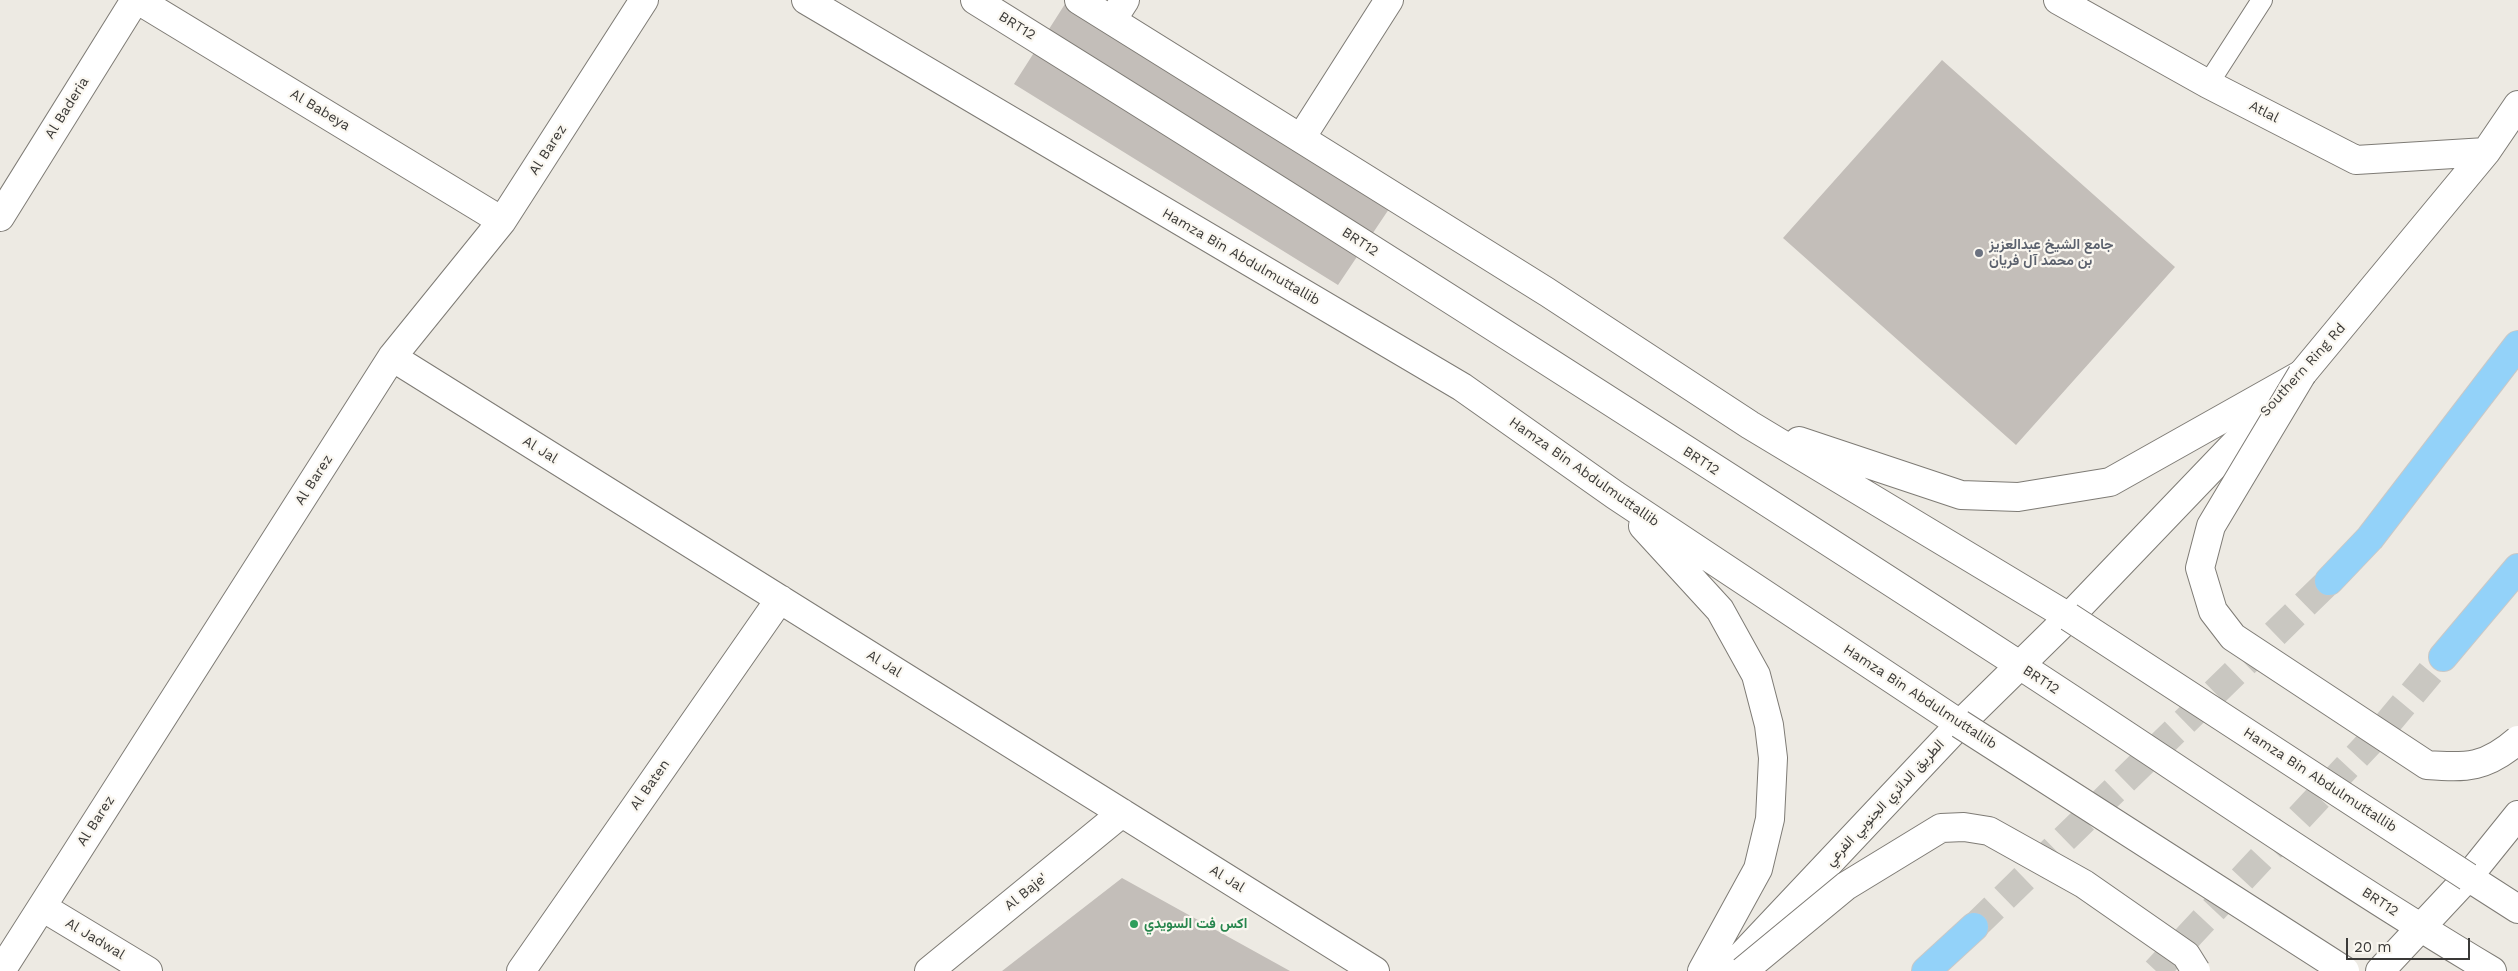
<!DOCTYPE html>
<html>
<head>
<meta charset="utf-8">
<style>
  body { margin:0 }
  #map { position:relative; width:2518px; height:971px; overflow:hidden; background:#edeae3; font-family:"Work Sans",sans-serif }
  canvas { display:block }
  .scale { position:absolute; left:2346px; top:938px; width:124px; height:22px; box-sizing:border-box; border:2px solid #3a3937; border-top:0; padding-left:6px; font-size:15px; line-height:18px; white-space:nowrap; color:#3a3937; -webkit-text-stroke:4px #faf7f0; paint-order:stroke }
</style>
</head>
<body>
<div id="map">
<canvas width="2518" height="971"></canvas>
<div class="scale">20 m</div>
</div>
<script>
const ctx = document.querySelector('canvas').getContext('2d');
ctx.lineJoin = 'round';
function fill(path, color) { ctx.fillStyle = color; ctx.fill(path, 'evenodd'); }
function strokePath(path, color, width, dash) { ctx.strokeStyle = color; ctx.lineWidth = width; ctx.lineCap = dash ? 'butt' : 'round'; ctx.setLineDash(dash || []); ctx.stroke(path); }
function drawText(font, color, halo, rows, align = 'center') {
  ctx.font = font + ' "Work Sans",Vazirmatn,sans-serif'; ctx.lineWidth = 4.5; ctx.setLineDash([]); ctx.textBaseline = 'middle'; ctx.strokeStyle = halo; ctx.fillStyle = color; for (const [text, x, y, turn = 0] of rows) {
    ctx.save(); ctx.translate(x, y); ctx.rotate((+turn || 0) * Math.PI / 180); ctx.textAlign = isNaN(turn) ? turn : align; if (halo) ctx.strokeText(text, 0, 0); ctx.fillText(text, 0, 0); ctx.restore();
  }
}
const building = new Path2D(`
  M1065,4L1389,209L1338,285L1014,84Z
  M1942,60L2175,267L2016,445L1783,238Z
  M1122,878L1290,971H1002Z`);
const highwayTunnel = new Path2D(`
  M1974,927L2329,581
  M2156,971L2387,724L2443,657`);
const lane = new Path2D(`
  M2208,84L2262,0`);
const street = new Path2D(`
  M138,0L502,221
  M2058,0L2208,84L2356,160L2486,152
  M1112,20L1125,0
  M1301,138L1389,0
  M0,217L135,0
  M392,357L1375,971
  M2069,617L2302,374L2486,152L2518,105
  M42,907L148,971
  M1,971L392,357L502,221L644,0
  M521,971L780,599
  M929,971L1122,813`);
const secondary = new Path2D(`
  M806,0L1462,387L1615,495L1960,724
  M975,0C1326,218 1674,441 2021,666C2178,768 2331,875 2492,971
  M1079,0L1547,292L1750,425L2069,617L1960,724L1727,971
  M1799,441L1961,495L2018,497L2110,482L2302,374
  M1643,526L1720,610L1756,675L1769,725L1773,758L1770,819L1758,869L1702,971
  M2468,877L2518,909
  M2380,971L2468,877L2518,815`);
const highway = new Path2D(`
  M2329,581L2370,538L2518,345
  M2443,657L2518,568
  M1926,971L1974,927`);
const secondaryBridge = new Path2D(`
  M2302,374L2211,526L2200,568L2213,611L2233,637L2427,765C2467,768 2486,768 2518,740
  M2069,617L2468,877
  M1960,724L2345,971
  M1743,971L1846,886L1941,828L1964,827L1989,831L2084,884L2186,955L2196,971`);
const markers = [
  [1979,253,5,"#6b7280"],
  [1134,924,5,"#2e9e5b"]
];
const streetNames = [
  ["BRT12",1017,26,32],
  ["Al Baderia",67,108,-58],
  ["Al Babeya",320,110,31],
  ["Atlal",2264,112,27],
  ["Al Barez",548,150,-57],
  ["BRT12",1360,242,33],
  ["Hamza Bin Abdulmuttallib",1241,257,30],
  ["Southern Ring Rd",2303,370,-48],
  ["Al Jal",540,450,32],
  ["BRT12",1701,461,33],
  ["Hamza Bin Abdulmuttallib",1584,472,35],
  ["Al Barez",314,480,-57],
  ["Al Jal",884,664,32],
  ["BRT12",2041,680,33],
  ["Hamza Bin Abdulmuttallib",1920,697,33],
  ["Hamza Bin Abdulmuttallib",2320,780,33],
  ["Al Baten",650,785,-55],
  ["الطريق الدائري الجنوبي الفرعي",1885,803,-47],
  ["Al Barez",96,821,-57],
  ["Al Jal",1227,879,32],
  ["Al Baje'",1026,892,-39],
  ["BRT12",2380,902,33],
  ["Al Jadwal",95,939,31]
];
const worshipNames = [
  ["جامع الشيخ عبدالعزيز",1989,245],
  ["بن محمد آل فريان",1989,261]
];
const leisureNames = [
  ["اكس فت السويدي",1144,924]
];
fill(building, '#c3beb9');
strokePath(highwayTunnel, '#c9c7c1', 28, [28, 14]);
strokePath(lane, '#7e7b75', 22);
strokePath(street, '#7e7b75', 30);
strokePath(secondary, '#7e7b75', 30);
strokePath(highway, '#c8c8c7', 30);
strokePath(lane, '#fff', 20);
strokePath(street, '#fff', 28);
strokePath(secondary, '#fff', 28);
strokePath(highway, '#93d2f9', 28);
strokePath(secondaryBridge, '#7e7b75', 30, []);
strokePath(secondaryBridge, '#fff', 28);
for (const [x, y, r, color] of markers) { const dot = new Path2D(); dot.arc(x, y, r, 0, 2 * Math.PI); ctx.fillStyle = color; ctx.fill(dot); strokePath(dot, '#faf7f0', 2); }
drawText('14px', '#3a3937', '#faf7f0', streetNames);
drawText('bold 14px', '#5b616d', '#faf7f0', worshipNames, 'left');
drawText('bold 14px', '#27864d', '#faf7f0', leisureNames, 'left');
</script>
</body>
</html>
